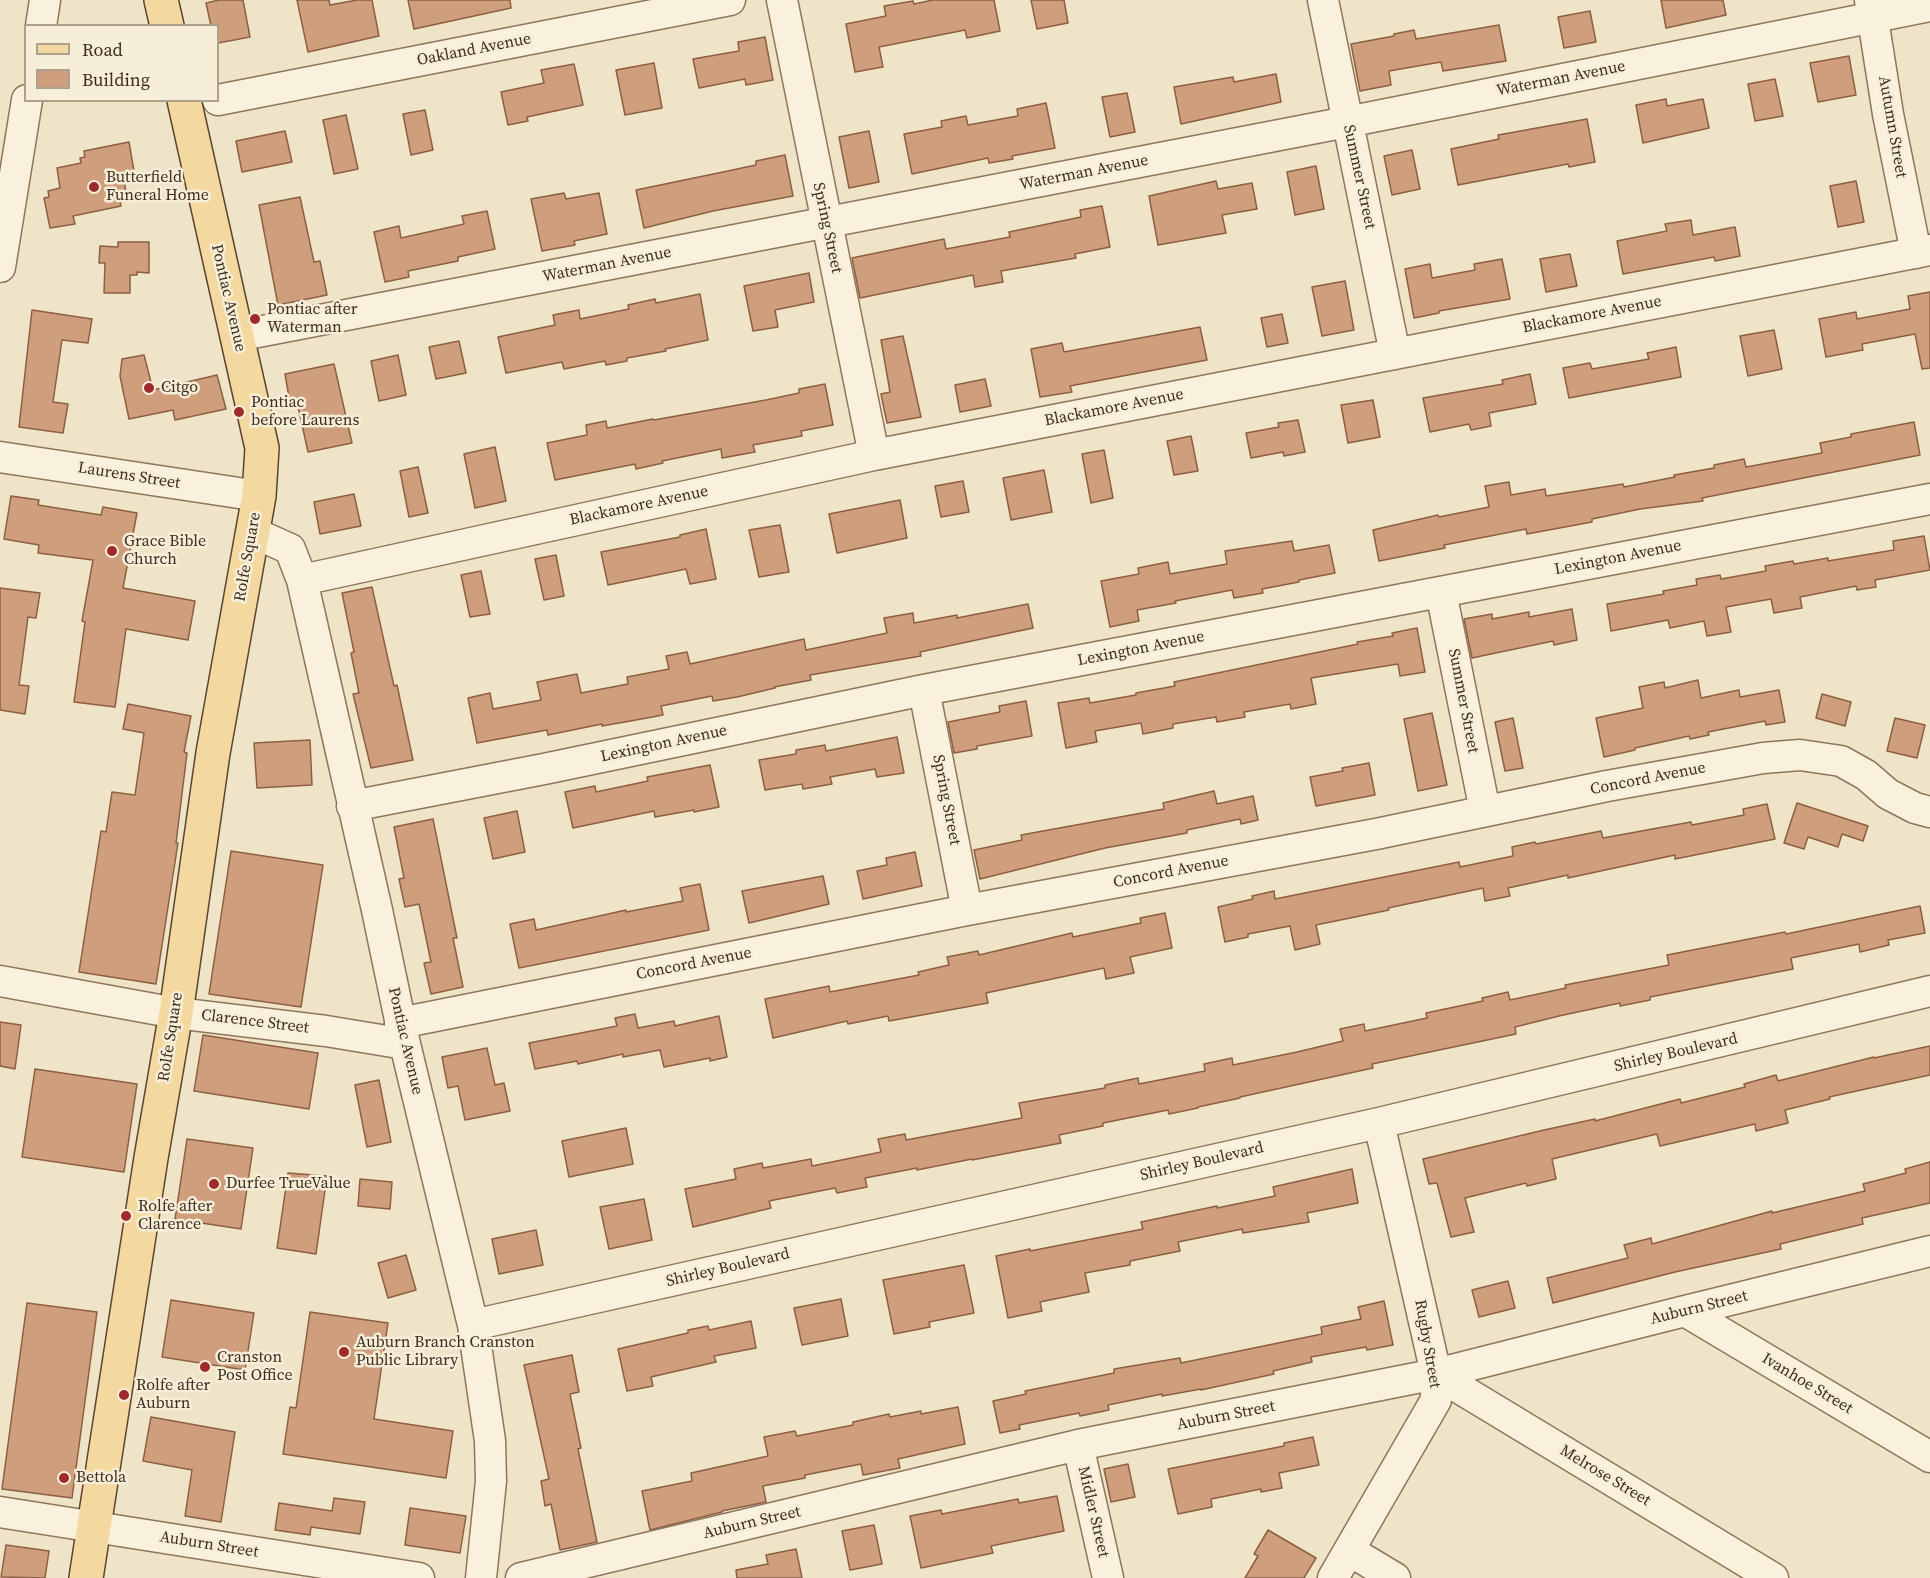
<!DOCTYPE html>
<html>
<head>
<meta charset="utf-8">
<style>
  body { margin:0 }
  #map { position:relative; width:1930px; height:1578px; overflow:hidden; background:#f0e4c8; font-family:"Source Serif 4",serif }
  canvas { display:block }
  .legend { position:absolute; left:24px; top:24px; width:195px; height:78px; box-sizing:border-box; background:#f7eed8; border:2px solid #ada18e; margin:0; padding:8px 10px; list-style:none; font-size:18px; color:#3d2e20 }
  .legend li { display:flex; align-items:center; gap:12px; height:30px }
  .legend b { width:30px; border:2px solid #ada18e }
</style>
</head>
<body>
<div id="map">
<canvas width="1930" height="1578"></canvas>
<ul class="legend">
<li><b style="height:8px;background:#f3d9a0"></b>Road</li>
<li><b style="height:16px;background:#cf9f7d"></b>Building</li>
</ul>
</div>
<script>
const ctx = document.querySelector('canvas').getContext('2d');
ctx.lineJoin = 'round';
function fill(path, color) { ctx.fillStyle = color; ctx.fill(path, 'evenodd'); }
function strokePath(path, color, width, dash) { ctx.strokeStyle = color; ctx.lineWidth = width; ctx.lineCap = dash ? 'butt' : 'round'; ctx.setLineDash(dash || []); ctx.stroke(path); }
function drawText(font, color, halo, rows, align = 'center') {
  ctx.font = font + ' "Source Serif 4",serif'; ctx.lineWidth = 5; ctx.setLineDash([]); ctx.textBaseline = 'middle'; ctx.strokeStyle = halo; ctx.fillStyle = color; for (const [text, x, y, turn = 0] of rows) {
    ctx.save(); ctx.translate(x, y); ctx.rotate((+turn || 0) * Math.PI / 180); ctx.textAlign = isNaN(turn) ? turn : align; if (halo) ctx.strokeText(text, 0, 0); ctx.fillText(text, 0, 0); ctx.restore();
  }
}
const building = new Path2D(`
  M219,0H243L250,37L218,43V26H211L206,3Z
  M297,0H329L330,5L357,0H372L379,36L308,52Z
  M408,0H510L511,8L414,29Z
  M933,0H994L1000,31L967,38L965,30L879,47L883,67L855,72L846,24L886,16L884,6L913,1L914,4Z
  M1031,0H1064L1068,23L1037,29Z
  M1661,0H1723L1726,15L1666,28Z
  M1590,11L1596,42L1564,48L1558,17Z
  M1499,25L1506,61L1443,71L1441,62L1389,71L1391,85L1360,91L1351,44L1394,36V34L1414,30L1416,39Z
  M765,37L773,80L746,85L745,79L699,88L693,59L739,51L738,42Z
  M1849,56L1856,95L1818,102L1810,63Z
  M654,63L662,108L625,115L616,70Z
  M574,64L583,105L527,117L528,121L508,125L501,92L544,83L541,70Z
  M1276,74L1281,102L1181,124L1174,87L1233,77L1234,82Z
  M1775,79L1783,116L1755,121L1748,84Z
  M1127,93L1135,132L1110,137L1102,97Z
  M1666,99L1667,106L1703,99L1709,128L1643,143L1636,105Z
  M1046,103L1055,148L1012,156L1013,159L989,163L988,158L912,174L904,134L942,127L941,121L966,116L968,125L1018,116L1017,109Z
  M425,110L433,150L411,155L403,114Z
  M346,115L358,169L334,174L323,120Z
  M1587,119L1595,162L1569,167L1568,164L1458,185L1451,149L1499,139L1498,135Z
  M285,131L292,162L242,172L236,141Z
  M869,131L879,182L849,188L839,137Z
  M129,142L134,171L126,173L127,175L123,176L128,201L120,202L121,206L73,216L75,224L50,228L44,198L49,197L48,191L60,188L57,168L81,163L80,158L85,157L84,151Z
  M1412,150L1420,189L1392,195L1384,156Z
  M785,155L793,196L713,211L644,228L636,190L723,172L756,165V161Z
  M1316,166L1324,209L1295,215L1287,172Z
  M1216,181L1218,189L1252,183L1257,209L1222,215L1226,233L1158,245L1149,196Z
  M1856,181L1864,222L1838,227L1830,186Z
  M564,193L566,199L599,193L607,234L574,241L575,245L542,251L531,199Z
  M300,197L314,262L320,261L327,295L278,305L259,205Z
  M1102,206L1110,247L1075,254L1076,258L1001,271L1003,282L975,287L973,275L860,298L852,258L944,239L946,249L1010,237L1009,232L1081,217L1080,210Z
  M487,211L495,249L458,257V261L408,271L409,277L385,282L374,232L399,226L401,238L464,224L462,216Z
  M1691,220L1693,235L1735,227L1740,256L1715,261L1714,257L1623,274L1617,241L1667,231L1665,224Z
  M118,242H149V273L137,272V275H130V293H104L105,263H99L100,246L118,247Z
  M1570,254L1577,286L1546,292L1540,259Z
  M1502,259L1510,299L1439,311V313L1414,318L1405,269L1430,264L1432,278L1475,270L1474,264Z
  M809,273L814,302L775,310L778,327L753,331L744,286Z
  M1345,281L1354,330L1322,336L1312,287Z
  M1930,292V368L1922,369L1915,334L1862,344L1863,350L1826,357L1819,319L1856,312L1857,319L1910,309L1908,296Z
  M700,294L708,340L665,349L666,351L627,358V361L606,365L605,361L564,369L562,362L506,373L498,337L555,325L553,315L579,310L580,319L629,309L628,305L655,299L656,303Z
  M32,310L92,319L88,343L62,340L53,402L68,404L63,433L19,427Z
  M1282,314L1288,343L1267,347L1261,318Z
  M1200,327L1207,360L1070,386L1072,392L1040,397L1031,349L1062,343L1064,352Z
  M1774,330L1782,369L1748,376L1740,336Z
  M903,336L921,417L887,423L881,394L890,392L881,340Z
  M459,341L466,373L436,379L429,347Z
  M1676,347L1681,377L1569,398L1563,368L1590,363L1592,369L1649,359L1647,353Z
  M144,355L153,390L217,375L226,409L175,420L173,410L129,419L120,376L122,359Z
  M398,355L406,395L379,401L371,361Z
  M334,364L352,443L308,452L297,402L290,403L285,374Z
  M1530,374L1536,404L1489,413L1491,426L1471,430L1469,424L1430,432L1423,398L1503,384L1502,380Z
  M985,379L991,406L960,412L955,385Z
  M825,384L833,425L801,431L802,436L753,445L755,452L722,458L721,449L662,461L663,463L636,469L635,464L555,480L547,443L587,435L586,425L606,421L607,428L653,419L654,420L766,400L799,393V389Z
  M1373,400L1380,437L1348,443L1341,405Z
  M1298,420L1305,452L1284,456L1283,452L1251,458L1246,433L1279,427L1278,423Z
  M1914,422L1920,455L1702,498L1703,501L1640,509L1592,519V522L1527,534L1526,529L1444,545L1445,548L1379,561L1373,530L1438,515L1439,517L1489,507L1485,486L1509,482L1511,495L1545,489L1546,496L1623,484L1624,487L1675,477L1674,475L1714,468V465L1744,459L1746,467L1822,453L1820,443L1851,437V434Z
  M1191,436L1198,471L1174,475L1167,441Z
  M495,447L506,501L475,508L464,454Z
  M1104,450L1113,498L1091,503L1082,454Z
  M418,467L428,513L409,517L400,471Z
  M1044,470L1052,512L1011,520L1003,478Z
  M963,481L969,512L941,517L935,486Z
  M354,494L361,526L320,534L314,502Z
  M11,496L39,500L38,505L101,515L103,507L137,513L123,588L195,601L188,640L126,629L115,707L74,702L85,622L82,621L93,560L38,553L39,545L4,539Z
  M900,500L907,538L837,553L829,514Z
  M780,525L789,572L759,577L749,530Z
  M706,529L716,579L690,584L686,569L608,585L601,552L680,537V535Z
  M1924,536L1930,570L1875,580L1876,587L1857,590L1856,586L1800,597L1802,608L1774,613L1771,599L1726,607L1731,632L1707,636L1704,621L1670,628L1668,620L1611,631L1607,604L1664,594L1663,591L1697,585L1696,579L1720,575L1721,579L1766,571L1765,566L1793,561L1794,564L1828,558V561L1894,550L1893,541Z
  M1292,541L1294,551L1329,545L1335,573L1299,580V582L1262,589L1263,593L1234,598L1232,590L1175,601L1176,603L1137,610L1139,621L1110,627L1101,581L1139,574L1138,568L1168,562L1170,574L1227,564L1225,551Z
  M556,555L564,596L544,600L535,559Z
  M481,571L490,614L470,617L461,575Z
  M372,587L394,686L397,685L413,760L371,768L353,694L359,693L351,653L354,652L342,593Z
  M0,588L40,593L36,618L28,617L19,685L29,686L25,714L0,710Z
  M1028,604L1033,628L920,652L921,656L810,675L811,680L774,687L775,688L737,697L713,701L712,696L661,706L663,715L636,720L602,726V724L548,735L547,730L477,743L468,698L490,693L493,709L541,700L537,682L577,674L581,693L628,684L627,677L669,669L666,656L687,652L690,664L804,639L806,650L887,633L884,618L913,613L914,623L957,615V618Z
  M1572,609L1577,640L1554,645L1553,641L1472,658L1464,619L1492,614V619L1529,612V617Z
  M1417,628L1425,672L1400,676L1398,664L1311,678L1316,704L1291,709L1290,704L1244,712L1245,717L1217,722L1216,717L1173,724V728L1143,734L1141,723L1095,731L1097,742L1066,748L1058,703L1089,698L1090,703L1136,695V693L1175,686L1174,682L1358,644L1357,642L1393,636L1392,633Z
  M1698,680L1701,698L1739,690L1740,697L1779,690L1785,722L1766,725L1765,721L1708,732L1709,735L1690,739L1689,736L1635,748V750L1604,757L1596,718L1643,708L1639,687L1664,682L1665,688Z
  M1822,694L1851,702L1845,726L1816,718Z
  M1026,701L1032,736L977,746V749L954,753L948,722L1000,712L999,706Z
  M128,704L191,716L184,752L187,753L176,843H178L156,984L79,972L101,831L106,832L112,792L135,795L144,733L123,729Z
  M1432,713L1447,785L1418,791L1404,719Z
  M1513,718L1523,768L1505,771L1495,722Z
  M1895,718L1925,725L1917,758L1887,751Z
  M897,737L904,773L877,777L875,769L830,777L832,784L803,789L802,784L765,790L759,760L796,754V750L825,745L826,751Z
  M310,740L312,785L257,788L254,743Z
  M1369,763L1375,795L1316,806L1310,777L1343,771L1342,768Z
  M710,765L719,807L694,812V810L655,817L654,811L573,828L565,792L595,786L596,792L648,781L647,777Z
  M1214,791L1217,804L1253,796L1258,820L1241,824L1240,819L1187,830V833L1105,848L980,879L974,850L1022,840L1021,835L1164,809L1163,803Z
  M1797,803L1868,826L1863,841L1842,834L1838,847L1808,837L1804,849L1784,843Z
  M1767,804L1775,839L1675,859V855L1568,878V875L1508,888L1510,896L1485,901L1483,888L1388,908L1389,910L1316,925L1320,944L1295,950L1290,926L1248,934V937L1225,942L1218,907L1253,899L1252,896L1274,891L1275,899L1459,862L1460,867L1513,856L1512,847L1535,842L1536,844L1601,831L1603,838L1691,822L1692,825L1744,815L1743,809Z
  M517,811L525,852L493,859L484,818Z
  M433,819L457,938H453L463,987L431,994L424,963L431,962L419,904L405,907L399,879L404,878L394,827Z
  M231,851L323,865L301,1007L209,994Z
  M915,852L922,886L863,899L857,871L887,865L886,858Z
  M823,876L829,904L749,923L742,891Z
  M700,884L709,930L519,968L510,924L534,919L536,930L626,910V912L683,901L680,888Z
  M1920,906L1925,933L1888,940L1889,945L1860,952L1859,944L1791,958L1793,969L1650,997V1000L1620,1006V1003L1559,1016L1515,1027L1516,1034L1372,1064L1373,1068L1240,1097V1098L1198,1107V1108L1169,1114L1168,1110L1103,1123V1126L1059,1135L1061,1143L972,1160V1159L917,1170V1168L865,1178L867,1187L837,1193L835,1188L769,1201L771,1208L693,1227L685,1189L736,1179L734,1169L762,1163L763,1168L811,1159L812,1166L881,1152L878,1139L905,1134L906,1140L1022,1118L1019,1103L1105,1088V1085L1138,1078L1139,1084L1205,1071L1204,1064L1232,1058L1233,1065L1297,1052L1343,1041L1340,1029L1364,1024L1365,1031L1427,1018L1426,1013L1483,1001L1482,998L1508,992L1510,1000L1566,988L1565,985L1669,965L1667,955L1785,932L1786,934Z
  M1165,913L1172,948L1130,957L1134,973L1106,979L1104,968L986,993L988,1003L889,1021L888,1016L848,1024L847,1021L773,1038L765,999L829,986L830,992L919,975L918,972L949,965L947,957L978,951L979,955L1072,933L1073,937L1141,923L1140,918Z
  M635,1014L638,1028L674,1021L675,1026L719,1016L727,1057L710,1061V1058L664,1067L660,1050L623,1057V1054L578,1064L577,1061L535,1069L529,1043L617,1026L615,1018Z
  M0,1022L21,1025L15,1069L0,1066Z
  M203,1035L318,1053L309,1109L194,1091Z
  M1930,1046V1075L1829,1097L1830,1099L1785,1110L1788,1123L1756,1131L1755,1124L1660,1146L1657,1134L1552,1159L1556,1179L1527,1186L1526,1183L1465,1198L1474,1232L1451,1237L1437,1183L1429,1184L1423,1159L1544,1130L1595,1119V1121L1680,1099L1681,1103L1745,1087L1744,1084L1776,1075L1778,1081L1874,1057V1058Z
  M487,1048L495,1085L504,1083L510,1111L465,1120L458,1086L448,1088L442,1057Z
  M35,1069L137,1084L124,1172L22,1157Z
  M379,1080L391,1142L367,1147L355,1085Z
  M626,1128L633,1164L569,1177L562,1141Z
  M187,1139L253,1148L241,1229L175,1219Z
  M1930,1162V1203L1862,1218L1863,1224L1780,1244L1781,1249L1675,1272L1553,1303L1547,1278L1628,1258L1624,1245L1651,1238L1652,1244L1772,1211V1213L1865,1191L1863,1184L1906,1173L1905,1169Z
  M1352,1169L1358,1203L1307,1213L1309,1222L1243,1233L1242,1229L1178,1242L1180,1251L1130,1261V1265L1085,1273L1089,1292L1040,1302L1042,1311L1008,1318L996,1256L1030,1249V1251L1143,1229L1141,1222L1217,1206V1208L1275,1196L1273,1187Z
  M288,1173L327,1176L316,1254L277,1248Z
  M360,1179L392,1182L390,1209L358,1206Z
  M644,1199L652,1240L609,1249L600,1207Z
  M536,1230L543,1265L499,1274L492,1239Z
  M406,1255L416,1290L388,1298L378,1263Z
  M964,1265L974,1313L929,1322L930,1327L894,1334L883,1280Z
  M1508,1281L1515,1308L1479,1317L1472,1290Z
  M841,1299L848,1336L802,1345L794,1308Z
  M171,1300L254,1313L245,1370L162,1357Z
  M1384,1301L1393,1345L1367,1350L1366,1347L1311,1357L1312,1362L1273,1371L1274,1374L1201,1390V1389L1162,1396V1394L1108,1405L1109,1410L1080,1416L1079,1413L1019,1425L1020,1429L1000,1433L993,1401L1026,1394L1025,1391L1114,1373V1369L1180,1358L1181,1363L1322,1334L1321,1327L1361,1319L1358,1307Z
  M27,1303L97,1312L72,1498L2,1489Z
  M310,1312L388,1323L374,1419L453,1431L446,1478L283,1454L290,1407L296,1408Z
  M751,1321L756,1348L714,1356L716,1362L651,1377L653,1386L627,1391L618,1349L688,1333V1330L708,1326L709,1330Z
  M572,1355L579,1392L570,1394L581,1448L578,1449L597,1542L560,1550L551,1504L545,1506L541,1481L549,1479L524,1365Z
  M958,1407L965,1444L898,1459L900,1468L863,1475L861,1464L805,1475V1478L763,1486L766,1502L722,1511V1512L650,1530L642,1491L692,1481L691,1473L768,1456L764,1437L795,1431L797,1436L853,1425V1422L889,1414L890,1417L921,1411V1414Z
  M151,1417L235,1432L221,1522L185,1516L192,1470L143,1461Z
  M1313,1437L1319,1465L1279,1473L1282,1488L1261,1492V1489L1211,1499L1212,1507L1178,1514L1168,1469L1284,1446V1443Z
  M1128,1464L1135,1497L1111,1502L1104,1469Z
  M1057,1496L1064,1531L991,1546L993,1553L921,1568L910,1516L941,1510L942,1514L1018,1499L1019,1503Z
  M334,1498L365,1502L360,1534L311,1527L310,1535L275,1530L279,1503L332,1511Z
  M410,1508L466,1516L460,1553L405,1545Z
  M874,1525L882,1564L850,1570L842,1531Z
  M1268,1530L1316,1558L1304,1578H1245L1258,1556L1254,1554Z
  M6,1545L49,1551L45,1578L1,1577Z
  M796,1549L802,1578H737L736,1570L768,1564L766,1555Z`);
const minor = new Path2D(`
  M782,0L874,455
  M1323,0L1395,354
  M1870,0L1888,114L1916,253
  M41,26L45,0
  M218,100L730,0
  M0,267L27,100
  M237,336L1347,122L1930,6
  M0,457L259,496
  M252,532L290,549L302,580L377,910L405,1044L473,1325L490,1441L491,1481L481,1578
  M302,580L874,455L1930,250
  M1441,592L1485,811
  M924,690L967,910
  M352,806L544,769L924,690L1930,499
  M0,981L176,1013L326,1031L405,1044
  M400,1023L967,910L1376,834L1607,786L1763,758L1800,755L1841,761L1866,775L1888,794L1915,808L1930,812
  M1685,1311L1930,1457
  M473,1325L1379,1123L1930,991
  M1436,1374L1773,1578
  M1078,1445L1108,1578
  M0,1512L419,1578
  M1350,1551L1395,1578
  M521,1578L1078,1445L1436,1374L1685,1311L1930,1251
  M1333,1578L1436,1400V1374L1379,1123`);
const major = new Path2D(`
  M161,0L167,26
  M86,1578L151,1158L176,1013L213,753L259,496L262,448L184,100`);
const markers = [
  [94,187,6,"#9e2a2b"],
  [255,319,6,"#9e2a2b"],
  [149,388,6,"#9e2a2b"],
  [239,412,6,"#9e2a2b"],
  [112,551,6,"#9e2a2b"],
  [214,1184,6,"#9e2a2b"],
  [126,1216,6,"#9e2a2b"],
  [344,1352,6,"#9e2a2b"],
  [205,1367,6,"#9e2a2b"],
  [124,1395,6,"#9e2a2b"],
  [64,1478,6,"#9e2a2b"]
];
const streetNames = [
  ["Oakland Avenue",474,50,-11],
  ["Waterman Avenue",1561,79,-11],
  ["Autumn Street",1892,127,80],
  ["Waterman Avenue",1084,173,-11],
  ["Summer Street",1359,177,78],
  ["Spring Street",827,228,78],
  ["Waterman Avenue",607,265,-11],
  ["Pontiac Avenue",228,298,77],
  ["Blackamore Avenue",1592,315,-11],
  ["Blackamore Avenue",1114,408,-11],
  ["Laurens Street",129,476,9],
  ["Blackamore Avenue",639,506,-12],
  ["Rolfe Square",248,557,-80],
  ["Lexington Avenue",1618,558,-11],
  ["Lexington Avenue",1141,649,-11],
  ["Summer Street",1463,701,79],
  ["Lexington Avenue",664,744,-12],
  ["Concord Avenue",1648,779,-11],
  ["Spring Street",946,800,79],
  ["Concord Avenue",1171,872,-11],
  ["Concord Avenue",694,964,-11],
  ["Clarence Street",255,1022,7],
  ["Rolfe Square",171,1037,-81],
  ["Pontiac Avenue",405,1041,77],
  ["Shirley Boulevard",1676,1053,-13],
  ["Shirley Boulevard",1202,1162,-13],
  ["Shirley Boulevard",728,1268,-13],
  ["Auburn Street",1699,1308,-14],
  ["Rugby Street",1427,1344,80],
  ["Ivanhoe Street",1807,1384,31],
  ["Auburn Street",1226,1416,-11],
  ["Melrose Street",1605,1476,31],
  ["Midler Street",1093,1512,77],
  ["Auburn Street",752,1523,-13],
  ["Auburn Street",209,1545,9]
];
const poiNames = [
  ["Butterfield",106,178],
  ["Funeral Home",106,196],
  ["Pontiac after",267,310],
  ["Waterman",267,328],
  ["Citgo",161,388],
  ["Pontiac",251,403],
  ["before Laurens",251,421],
  ["Grace Bible",124,542],
  ["Church",124,560],
  ["Durfee TrueValue",226,1184],
  ["Rolfe after",138,1207],
  ["Clarence",138,1225],
  ["Auburn Branch Cranston",356,1343],
  ["Public Library",356,1361],
  ["Cranston",217,1358],
  ["Post Office",217,1376],
  ["Rolfe after",136,1386],
  ["Auburn",136,1404],
  ["Bettola",76,1478]
];
fill(building, '#cf9f7d');
strokePath(building, '#8d5f41', 1.5);
strokePath(minor, '#8d765c', 33);
strokePath(major, '#5b4430', 36);
strokePath(minor, '#faf1dc', 30);
strokePath(major, '#f3d9a0', 33);
for (const [x, y, r, color] of markers) { const dot = new Path2D(); dot.arc(x, y, r, 0, 2 * Math.PI); ctx.fillStyle = color; ctx.fill(dot); strokePath(dot, '#f7eed8', 2); }
drawText('16px', '#3d2e20', '#f7eed8', streetNames);
drawText('16px', '#3d2e20', '#f7eed8', poiNames, 'left');
</script>
</body>
</html>
